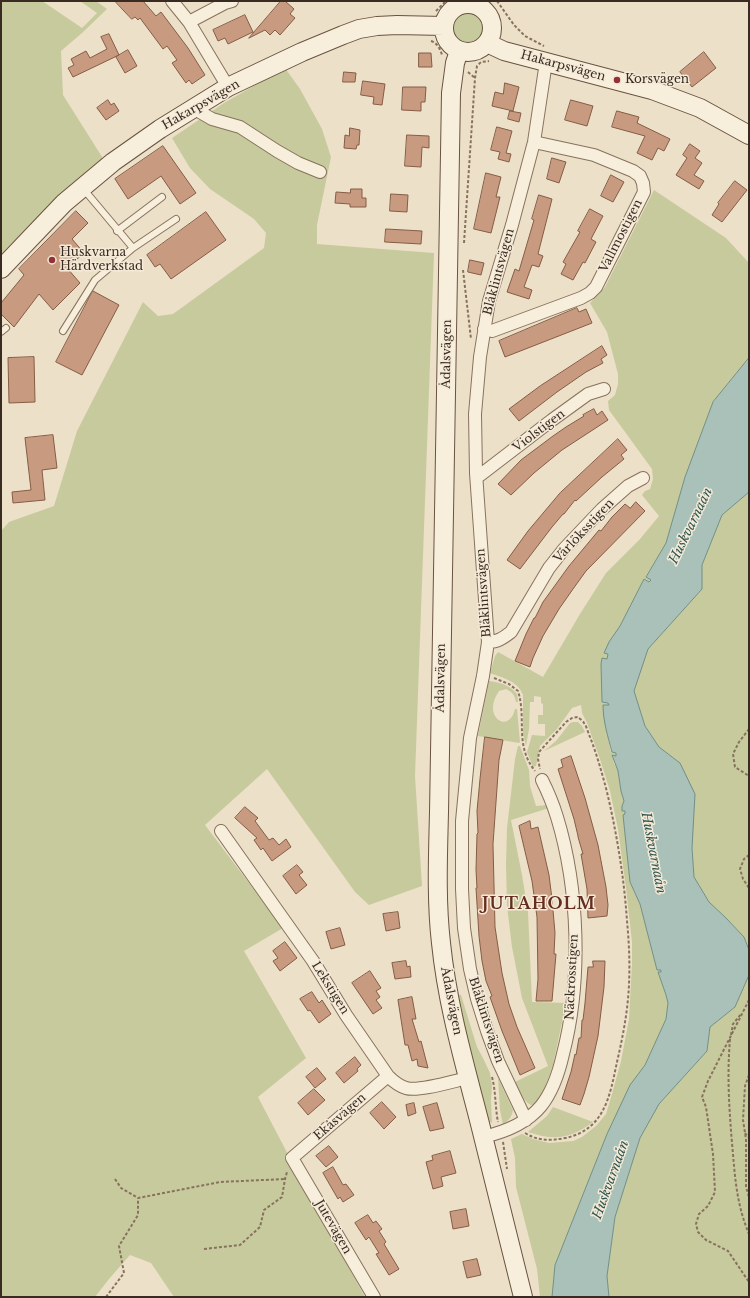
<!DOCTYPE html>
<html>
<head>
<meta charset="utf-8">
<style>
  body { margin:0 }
  #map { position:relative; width:750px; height:1298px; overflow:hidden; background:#ece0c8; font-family:"Libre Baskerville",serif }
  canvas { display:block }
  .frame { position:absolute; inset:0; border:2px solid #392b21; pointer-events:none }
</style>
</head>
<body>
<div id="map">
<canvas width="750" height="1298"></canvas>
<div class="frame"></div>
</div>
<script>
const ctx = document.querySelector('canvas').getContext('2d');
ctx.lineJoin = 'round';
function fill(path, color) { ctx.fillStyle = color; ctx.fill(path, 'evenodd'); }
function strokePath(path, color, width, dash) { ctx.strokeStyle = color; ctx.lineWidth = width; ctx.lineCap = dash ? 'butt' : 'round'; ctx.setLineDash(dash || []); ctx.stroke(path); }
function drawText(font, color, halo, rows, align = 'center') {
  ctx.font = font + ' "Libre Baskerville",serif'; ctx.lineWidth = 3; ctx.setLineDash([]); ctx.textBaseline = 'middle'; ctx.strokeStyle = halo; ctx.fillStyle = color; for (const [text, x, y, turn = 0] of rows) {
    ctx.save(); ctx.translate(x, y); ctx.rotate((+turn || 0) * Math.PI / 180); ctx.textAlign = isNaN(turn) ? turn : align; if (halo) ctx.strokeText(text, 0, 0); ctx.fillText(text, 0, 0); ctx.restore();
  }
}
const green = new Path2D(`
  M1,1H42L82,28L97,13L80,1H96L107,9L82,33L61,51L63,95L104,160L53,202L1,254Z
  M451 28a16 16 0 1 1 32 0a16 16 0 1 1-32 0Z
  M285,68L300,89L322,129L331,157L317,225V244L434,253L415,776L422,886L369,905L355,892L267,769L205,825L283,928L244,951L306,1058L258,1097L305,1187L365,1297H174L151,1263L130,1255L109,1279L95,1297H1V531L9,522L54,506L77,431L143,302L158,316L173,314L264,248L266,233L254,219L210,189L190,168L172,138L224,103Z
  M654,190L726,238L749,263V358L713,402L685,477L666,543L646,576L651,579L649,582L644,579L620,626L604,653L608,654L607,659L602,658L601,664L602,702L609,703L605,723L611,752L616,753V756L612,755L614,763L618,771L621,791L624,801L622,806L623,811H625V815H623L630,882L640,904L657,970H661L662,972H658L666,995L668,1003L666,1019L645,1065L638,1075L607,1134L555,1265L552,1297H540L537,1269L516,1187L515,1158L511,1139L522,1134L533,1139L549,1143L573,1141L582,1137L596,1126L606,1114L612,1094L621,1061L629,1019L632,964V942L626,888L618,829L610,791L600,759L587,723L582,713L581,705L572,708L557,729L540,746L536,766L533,767L527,752L532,735L545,736V724H538V715H543V704L541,703V697L534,696V702H530L529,729L526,746L523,734V695C518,681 503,678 490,673L495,656L498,652L543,677L580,614L606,573L640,539L659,516L642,495L645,491L650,489L653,479L652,469L609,410L608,401L615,395L618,384V374L607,332L590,303L605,287Z
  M749,492V950L744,937L726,918L709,902L694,877L692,848L680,763L659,747L645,726L634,691L648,649L702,589V565L722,515Z
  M489,681C499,682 510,685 517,694L518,702H516C515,695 512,692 506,689L499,691C481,717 509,735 515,709H517L520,742L519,743L478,736Z
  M573,722H578L582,726L585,732L544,751L556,741L570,723Z
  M518,746H520L529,770L530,786L536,806L548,805L549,808L511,820L522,875L528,912L532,1002L566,1003L553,1065L540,1101L535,1106C524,1105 519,1090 515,1082L548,1066L522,998L512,947L507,906L506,864L507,828L515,759Z
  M749,975V1297H609L607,1276L615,1217L640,1138L659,1104L707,1051L710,1027L735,1007Z
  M457,995H461L477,1047L483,1058L490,1073L492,1086L491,1100L492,1123L487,1120Z
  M498,1078L513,1110C512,1117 508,1121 503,1125L500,1110Z
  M553,1107L593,1122C570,1139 555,1141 528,1132L547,1116Z`);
const water = new Path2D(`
  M749,358V492L722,515L702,565V589L648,649L634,691L645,726L659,747L680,763L695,794L692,848L694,877L709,902L726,918L744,937L749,950V975L735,1007L710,1027L707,1051L659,1104L640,1138L615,1217L607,1276L609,1297H552L555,1265L607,1134L630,1085L645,1065L666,1019L668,1003L666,995L658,972H661V970H657L640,904L630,882L623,815L625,814V811H622V806L624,801L621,791L618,771L612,755L616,756V753L612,752C608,737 603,721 603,705H609L608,703L602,702L601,664L602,658L607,659L608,654L604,653L609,642L620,626L644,579L649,582L651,580L646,577L666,543L685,477L713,402Z`);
const building = new Path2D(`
  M115,1H143L156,16L161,12L188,48L205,75L192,84L189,80L186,83L172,63L177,60L167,46L163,49L140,18L138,20L135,17L132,19Z
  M281,1H285L294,9L290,14L295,18L280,35L275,30L270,35L265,30L249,38Z
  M245,15L253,32L228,44L225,38L218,41L213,30Z
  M109,34L119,55L73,77L68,68L74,65L71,59L86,51L90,58L107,49L101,37Z
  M128,50L137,66L125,73L116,57Z
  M704,52L716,68L692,87L680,72Z
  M419,53H431L432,67H419Z
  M344,72L356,73L355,82H343Z
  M363,81L385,84L382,105L373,104L374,97L361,95Z
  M505,83L519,87L513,111L492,106L495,92L503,94Z
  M403,87H426L425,102H421V111L402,110Z
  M108,100L111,105L114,103L119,111L106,120L97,108Z
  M571,100L593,106L587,126L565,120Z
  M510,111L521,113L519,122L508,119Z
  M617,111L639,117L637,123L670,139L664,151L658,148L652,160L637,153L645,136L612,127Z
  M497,127L512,131L506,153L511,154L509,162L498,159L500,152L491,150Z
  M350,128L360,130L359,145H357L356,149L344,148L345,135L349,136Z
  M407,135L429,136V148L422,147L421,167L405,166Z
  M690,144L700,151L695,158L702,163L694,175L704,181L699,189L676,175L687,158L683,155Z
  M163,146L196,193L180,204L161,176L128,199L115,179Z
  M552,158L566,162L559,183L547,179Z
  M486,173L501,177L496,197H500L491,233L474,229Z
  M611,175L624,182L613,202L601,196Z
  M735,181L747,190L722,222L712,215L719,204L718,203Z
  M351,189H362V198H366V207H350V204L335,203L336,192L350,193Z
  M391,194L408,195L407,212L390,211Z
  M539,195L552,199L538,254L543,256L539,267L532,265L524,287L532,290L529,299L507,292L515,269L519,271L534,220L532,219Z
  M590,209L603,216L591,239L596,242L585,263L583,262L573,280L561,274L566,264L563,262L580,232L578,231Z
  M76,211L88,223L72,239L84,253L67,268L80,283L53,310L39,294L14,327L1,314V303L24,275L19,269Z
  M206,212L226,240L171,279L160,264L155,267L147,255Z
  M386,229L422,231L421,244L385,242Z
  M470,260L484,263L481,275L468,272Z
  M93,291L119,305L82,375L56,362Z
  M577,308L579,312L586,309L592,323L505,357L499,341Z
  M602,346L607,355L601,359L603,363L586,372L557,392L519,421L509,409L540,386Z
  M34,357L35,402L9,403L8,358Z
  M594,409L597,415L602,411L608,420L562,450L534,473L511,495L498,484L521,460L553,436L566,427L584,416L583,415Z
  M53,435L57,468L42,470L45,500L13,503L12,492L31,490L25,438Z
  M618,439L627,450L621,455L624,459L602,477L576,501L575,500L564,514H563L552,527L520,569L507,560L528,531L560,493Z
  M636,502L645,511L586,571L573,589L559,609L543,636L533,658L530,667L515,661L526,634L534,618H535L543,602L569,566L599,530L601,531L612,517L625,504L630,508Z
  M485,737L503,740L499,760L493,844L495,927L502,973L509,1004L517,1027L535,1068L520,1075L502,1031L490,997L492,996L486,981L482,961L479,936L476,888H477L476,870L477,834L478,833L477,811L480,779Z
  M571,756L585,798L598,845L606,887L608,905L607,916L588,918L587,889L581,854H583L578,837V836L574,819L558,769L563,767L561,760Z
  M245,807L258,818L255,821L269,840L273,838L279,845L286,839L291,847L272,861L263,848L261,850L254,840L257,838L235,818Z
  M530,821L531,829L538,827L549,875L552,899L555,933L554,954H556L552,1001H536L538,979L537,917L532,881L519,826Z
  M297,865L303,872L299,875L307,885L296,894L283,876Z
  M398,912L400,928L386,931L383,914Z
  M340,928L345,945L331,949L326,932Z
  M285,942L297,958L280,971L273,961L278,958L273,951Z
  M406,961L407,967L410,966L411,977L395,979L392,963Z
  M593,961H605L604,987L598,1036L589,1077L584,1094L580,1105L562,1099L571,1072L575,1054L576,1055L579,1038H581L582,1020H583L585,1003L588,967H593Z
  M370,971L381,988L376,991L380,997L376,1000L382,1008L373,1014L352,983Z
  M312,992L319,1003L322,1000L331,1014L319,1023L310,1010L308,1011L300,999Z
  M412,997L416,1019H412L419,1042L421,1041L428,1068L418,1066L417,1059L412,1061L408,1045H405L398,1000Z
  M355,1057L361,1065L357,1069L358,1071L344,1083L336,1073Z
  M317,1068L326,1079L315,1088L306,1077Z
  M314,1089L325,1100L308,1115L298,1103Z
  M382,1102L396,1117L384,1129L370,1113Z
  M414,1103L416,1113L408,1116L406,1105Z
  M437,1103L444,1128L430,1131L423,1107Z
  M329,1146L338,1157L326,1167L316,1156Z
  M450,1151L456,1173L441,1177L443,1186L433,1189L426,1162L433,1160L432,1156Z
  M333,1167L343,1185L346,1184L354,1195L343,1202L340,1197L338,1199L323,1173Z
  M466,1209L469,1226L453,1229L450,1212Z
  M368,1215L373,1223L376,1221L382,1229L379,1231L386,1242L384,1244L399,1269L389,1275L376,1254L379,1253L369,1237L366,1240L355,1223Z
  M477,1259L481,1275L467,1278L463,1262Z`);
const path = new Path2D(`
  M497,1L514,25L525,36L544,46
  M436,11L444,3V1
  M431,41C437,43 440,48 442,55
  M468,72L475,78
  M464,243L475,78L477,66L481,62L489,61
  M463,270L471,339
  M494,678L509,684L518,691C527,720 514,744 535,771
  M749,729L739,742L733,754L735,767L749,776
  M749,855L744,859L740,869L743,879L749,888
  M749,1000L708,1081L702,1097L706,1107L713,1154L715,1192L708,1206L699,1214L696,1224L698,1232L706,1240L728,1251L749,1282
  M731,1035L733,1024L741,1014
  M730,1039C727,1075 729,1107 732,1143C735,1176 736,1203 749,1234
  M749,1075L745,1086L743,1120L746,1139V1187L749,1197
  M492,1077C496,1092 495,1107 498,1122
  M525,1133C538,1141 550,1141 565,1138C605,1130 610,1095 617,1062C623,1036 628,1010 629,984C630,963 629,942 627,921C624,877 617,835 607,792C602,773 597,755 590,737C588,733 587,727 584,723C583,721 580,719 578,717L572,718L566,722L539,752L538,759L540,769
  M745,1133L749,1138
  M503,1142L507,1169
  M115,1179L121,1188L138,1198L220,1182L285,1179
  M204,1249L240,1245L260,1227L264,1210L282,1197L285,1179L287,1172
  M106,1297L124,1273L119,1246L138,1215V1198`);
const lane = new Path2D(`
  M82,189L86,192L133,248L176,219
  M117,231L162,197
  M63,331L95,280L133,248
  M1,332L6,328`);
const street = new Path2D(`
  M172,1L189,22L228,87
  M189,22L225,3L232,1
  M193,108L212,119L240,127L277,151L298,163L320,172
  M484,329L492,331L581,298L590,293L596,287L644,192L643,183L640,176L633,171L594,155L534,142
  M476,473L479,476L552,420L588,394L604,389
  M488,642C498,642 503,638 511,632L549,568L564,549L602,509L628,486L643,478
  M221,831L313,961L346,1015L388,1076C393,1081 399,1086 406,1088C418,1092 454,1081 468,1078
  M526,1120L498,1061L487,1031L477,999L470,969L464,928L462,889V821L470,738L483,676L488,642L476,473L475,414L480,357L489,301L512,225L534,142L546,62
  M483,1137C505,1132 527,1123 541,1106C553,1091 559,1072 563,1054C582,981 579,889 557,817C553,804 548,792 542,780
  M374,1297L292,1158L388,1076`);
const secondary = new Path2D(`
  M444 28a24 24 0 1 1 48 0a24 24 0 1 1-48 0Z
  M487,43L504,51L652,90L700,108L749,135
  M459,51L455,63L451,93L439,812C438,855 436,900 441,943C447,1003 464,1062 479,1120C494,1179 508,1238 523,1297
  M1,269L64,203L113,162L160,129L228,87L302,52L343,35L359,29L377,26L397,25L444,26`);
const markers = [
  [617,80,4,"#933136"],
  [52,260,4,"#933136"]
];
const streetNames = [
  ["Hakarpsvägen",563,66,15],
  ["Hakarpsvägen",201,105,-30],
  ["Vallmostigen",621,236,-63],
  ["Blåklintsvägen",499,272,-75],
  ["Ådalsvägen",447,354,-89],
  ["Violstigen",539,431,-37],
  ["Vårlöksstigen",584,531,-47],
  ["Blåklintsvägen",484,593,-94],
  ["Ådalsvägen",441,678,-89],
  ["Näckrosstigen",572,977,-87],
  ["Lekstigen",330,988,58],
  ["Ådalsvägen",451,1001,79],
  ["Blåklintsvägen",486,1020,72],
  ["Ekåsvägen",340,1117,-41],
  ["Jutevägen",333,1227,60]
];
const poiNames = [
  ["Korsvägen",625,80],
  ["Huskvarna",60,253],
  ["Härdverkstad",60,267]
];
const waterNames = [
  ["Huskvarnaån",691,526,-64],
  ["Huskvarnaån",653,853,79],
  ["Huskvarnaån",611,1180,-70]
];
const districtNames = [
  ["JUTAHOLM",539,904]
];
fill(green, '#c7ca9c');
fill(water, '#a9c1b9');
strokePath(water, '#708f86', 1);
fill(building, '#c89b80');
strokePath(building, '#855c45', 1);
strokePath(lane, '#87725e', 8);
strokePath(street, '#87725e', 14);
strokePath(secondary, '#695341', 20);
strokePath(path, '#87725e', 2, [3, 2]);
strokePath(lane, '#f7eedb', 6);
strokePath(street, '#f7eedb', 12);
strokePath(secondary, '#f7eedb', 18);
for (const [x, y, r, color] of markers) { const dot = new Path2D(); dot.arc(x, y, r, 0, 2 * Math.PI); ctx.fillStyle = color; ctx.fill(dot); strokePath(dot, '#f4ead7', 1.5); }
drawText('12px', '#392b21', '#f4ead7', streetNames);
drawText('12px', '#392b21', '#f4ead7', poiNames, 'left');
drawText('italic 13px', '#315753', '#f4ead7', waterNames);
ctx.letterSpacing = '1px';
drawText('bold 16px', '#632d22', '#f4ead7', districtNames);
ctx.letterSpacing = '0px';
</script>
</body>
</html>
